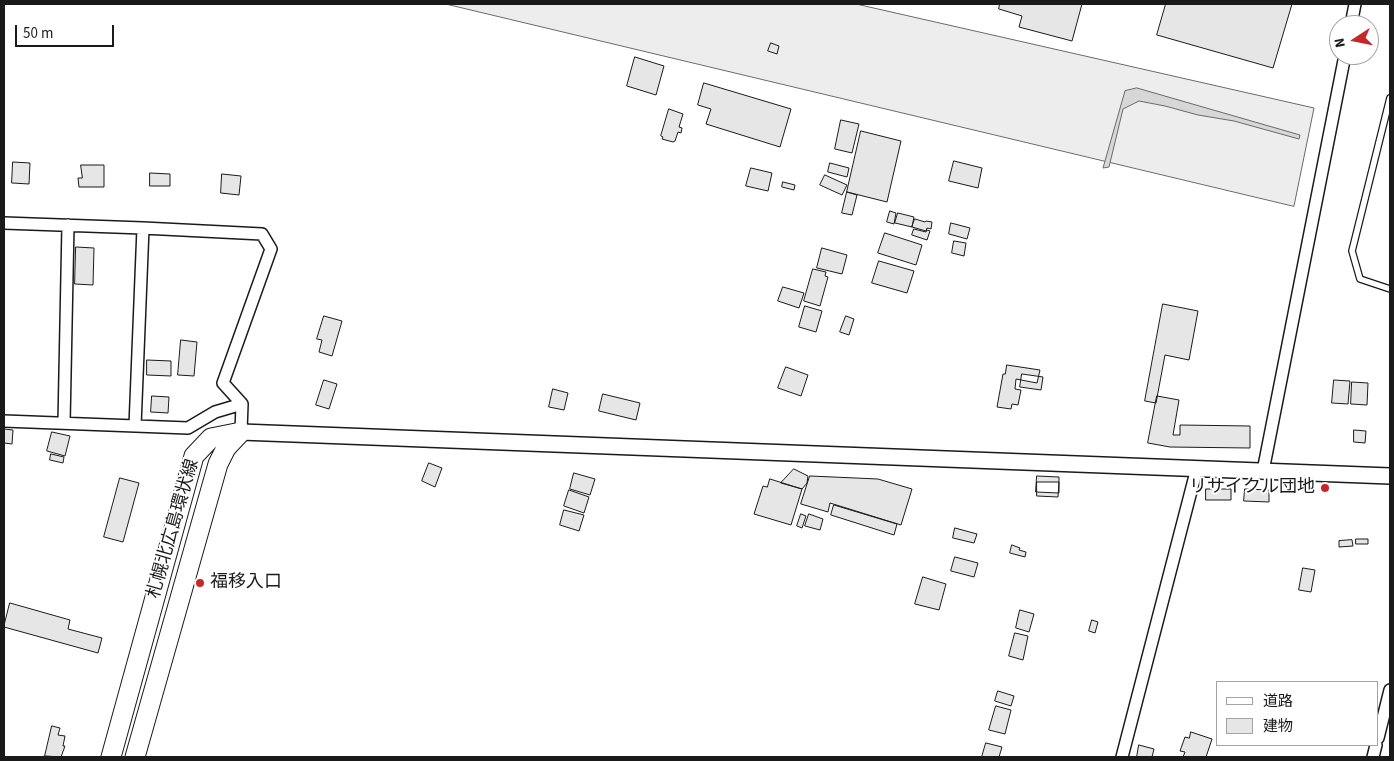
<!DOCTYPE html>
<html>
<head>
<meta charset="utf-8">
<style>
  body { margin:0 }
  #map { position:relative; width:1394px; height:761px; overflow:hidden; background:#fff; font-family:"Source Sans 3","Noto Sans JP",sans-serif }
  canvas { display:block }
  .frame { position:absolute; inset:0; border:5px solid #1a1a1a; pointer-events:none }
  .legend { position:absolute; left:1216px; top:681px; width:162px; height:65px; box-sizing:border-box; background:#fff; border:1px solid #a3a3a3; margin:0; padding:6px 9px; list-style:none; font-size:15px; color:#1a1a1a }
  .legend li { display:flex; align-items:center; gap:10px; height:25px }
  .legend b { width:25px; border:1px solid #a3a3a3 }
  .north { position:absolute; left:1329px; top:15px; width:50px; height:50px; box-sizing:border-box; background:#fff; border:1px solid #a3a3a3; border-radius:50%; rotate:259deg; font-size:14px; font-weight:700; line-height:20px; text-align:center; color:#1a1a1a }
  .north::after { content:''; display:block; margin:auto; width:18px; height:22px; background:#c62828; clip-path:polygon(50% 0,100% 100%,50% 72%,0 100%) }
  .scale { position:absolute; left:15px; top:25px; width:99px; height:22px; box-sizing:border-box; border:2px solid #1a1a1a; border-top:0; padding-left:6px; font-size:15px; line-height:18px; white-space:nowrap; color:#1a1a1a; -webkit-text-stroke:4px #fff; paint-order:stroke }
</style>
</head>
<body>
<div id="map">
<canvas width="1394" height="761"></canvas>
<div class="frame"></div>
<ul class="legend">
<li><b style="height:6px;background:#fff"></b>道路</li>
<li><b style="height:14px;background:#e6e6e6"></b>建物</li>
</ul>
<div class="north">N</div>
<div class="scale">50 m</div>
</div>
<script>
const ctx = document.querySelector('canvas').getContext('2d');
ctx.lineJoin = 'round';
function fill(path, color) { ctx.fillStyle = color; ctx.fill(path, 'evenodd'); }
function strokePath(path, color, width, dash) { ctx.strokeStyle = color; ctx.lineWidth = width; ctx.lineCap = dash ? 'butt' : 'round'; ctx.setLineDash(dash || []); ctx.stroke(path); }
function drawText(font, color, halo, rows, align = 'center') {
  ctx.font = font + ' "Source Sans 3","Noto Sans JP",sans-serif'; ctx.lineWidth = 4; ctx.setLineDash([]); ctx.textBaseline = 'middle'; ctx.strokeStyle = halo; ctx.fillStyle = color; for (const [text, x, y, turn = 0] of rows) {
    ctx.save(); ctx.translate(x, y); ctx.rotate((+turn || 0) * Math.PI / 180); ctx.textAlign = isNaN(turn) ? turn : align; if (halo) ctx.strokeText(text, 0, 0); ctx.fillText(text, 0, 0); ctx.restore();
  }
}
const built = new Path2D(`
  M446,4H856L1314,108L1294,206Z`);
const water = new Path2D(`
  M1137,88L1300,135L1299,139L1234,121L1198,115L1165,106L1139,101L1123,109L1109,167L1103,168L1125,91Z`);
const building = new Path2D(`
  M1000,4H1082L1072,41L1019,27L1022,16L999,9Z
  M1166,4H1292L1273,68L1157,35Z
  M771,43L779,46L777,54L768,51Z
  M635,57L664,66L656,95L627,86Z
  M704,83L791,109L780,147L706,124L711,109L698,105Z
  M669,109L683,114L679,127L682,128L681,133L678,132L675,141L673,142L662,139L663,137L661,136Z
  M841,120L859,124L852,153L835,149Z
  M861,131L901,141L887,202L847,192Z
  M954,161L982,168L978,188L949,181Z
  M13,162L30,163L29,184L12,183Z
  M830,163L849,168L847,177L828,172Z
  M81,165H104V187H79L78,178H82Z
  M751,168L772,173L768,191L746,186Z
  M150,173L170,174V186H150Z
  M222,174L241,176L239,195L221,193Z
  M825,175L847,185L842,195L820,185Z
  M783,182L795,185L794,190L782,187Z
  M847,192L857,195L852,215L842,213Z
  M890,211L896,213L894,224L887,222Z
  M898,213L914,217L912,227L895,223Z
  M915,219L925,222L926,221L932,222L931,229L927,228L926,231L912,227Z
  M951,223L970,228L967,239L949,234Z
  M914,229L926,232L927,230L930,231L927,240L912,235Z
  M885,233L922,245L916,265L878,253Z
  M954,241L966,243L964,256L952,253Z
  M76,247L94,248L93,285L75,284Z
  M822,248L847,255L842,274L817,268Z
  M879,261L914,271L907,293L872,283Z
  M813,269L826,272L825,276L828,277L820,306L804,301Z
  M783,287L804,293L799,308L778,301Z
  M1163,304L1198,311L1189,360L1165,355L1156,403L1145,401Z
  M805,306L822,311L816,332L799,327Z
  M324,316L342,321L332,356L319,352L322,340L317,339Z
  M846,316L854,319L849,335L840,332Z
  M181,340L197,342L194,376L178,375Z
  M147,360L171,361V376L147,375Z
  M1007,365L1040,370L1037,383L1016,379L1015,389L1021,390L1018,405L1012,404L1011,409L997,407L1003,374H1005Z
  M786,367L808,375L801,396L778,388Z
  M1022,374L1043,377L1041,390L1020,387Z
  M324,380L337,384L329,409L316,405Z
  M1334,380L1350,381L1348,404L1332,403Z
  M1352,382L1368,383L1367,405L1351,404Z
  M553,389L568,393L564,410L549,407Z
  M603,394L640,403L636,420L599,411Z
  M152,396L169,397L168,413L151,412Z
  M1157,396L1179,400L1173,435H1180V425L1250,426V448L1170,447L1148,443Z
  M4,429L13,430L12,444L4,443Z
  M1354,430L1366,431L1365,443L1354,442Z
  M52,432L70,436L65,456L47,451Z
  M51,454L64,457L63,463L50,460Z
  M429,463L442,468L435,487L422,481Z
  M794,469L808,476L807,483L802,489L781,483Z
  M574,473L595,479L590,495L570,489Z
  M810,476L878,479L912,489L901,525L830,503L828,512L801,504Z
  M1037,476L1059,477V493L1036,492Z
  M120,478L139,483L123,542L104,537Z
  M770,479L802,489L791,525L754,514L763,486L767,487Z
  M1037,482H1059L1058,497L1037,496Z
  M1206,489H1231V500H1206Z
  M1245,489L1269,490V502L1244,501Z
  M569,490L589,497L584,513L564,506Z
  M834,505L897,524L894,535L831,515Z
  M564,510L584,515L579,531L560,525Z
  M801,514L806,516L802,528L797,526Z
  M809,514L823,519L820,530L805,526Z
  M955,528L977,534L974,543L953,538Z
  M1356,539H1368V544H1356Z
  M1352,540L1353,546L1339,547V541Z
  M1012,545L1020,548L1019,550L1026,552L1025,557L1010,553Z
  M955,557L978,563L974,577L951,571Z
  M1303,568L1315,570L1311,592L1299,590Z
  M923,577L946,584L939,610L915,604Z
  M10,603L70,620L68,629L102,638L98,653L4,627Z
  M1020,610L1034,614L1029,632L1016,628Z
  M1092,620L1098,622L1095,633L1089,631Z
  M1015,633L1028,636L1023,660L1009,656Z
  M998,691L1014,696L1011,706L995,701Z
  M996,706L1011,710L1005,734L989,730Z
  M52,726L60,728L58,735L65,736L63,746H65L61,757L45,756Z
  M1191,732L1212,739L1206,757H1183L1185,752L1180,751L1185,737L1189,738Z
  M986,743L1002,747L999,757H982Z
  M1139,745L1154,749L1152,757H1137Z`);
const service = new Path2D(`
  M1390,98L1352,251L1360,279L1390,289`);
const minor = new Path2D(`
  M1351,25L1355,4
  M4,223L143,228L135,426
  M143,228L262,234L271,249L223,383L242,404L241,432
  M4,421L188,428L215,412L242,404
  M64,423L68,225
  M1263,471L1345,55
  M1378,738L1390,690
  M1122,757L1197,468
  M1373,757L1376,745`);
const tertiary = new Path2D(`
  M241,432L1390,476`);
const primary = new Path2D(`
  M111,757L194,456L211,438L241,432
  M135,757L218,464L226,448L241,432`);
const markers = [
  [1325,488,5,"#c62828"],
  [200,583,5,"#c62828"]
];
const poiNames = [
  ["リサイクル団地",1315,488],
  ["福移入口",210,583,"left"]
];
const streetNames = [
  ["札幌北広島環状線",174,529,-74]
];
fill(built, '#ededed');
strokePath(built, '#6a6a6a', 1);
fill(water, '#d7d7d7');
strokePath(water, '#6a6a6a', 1);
fill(building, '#e6e6e6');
strokePath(building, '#1a1a1a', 1);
strokePath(service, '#1a1a1a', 8);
strokePath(minor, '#1a1a1a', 14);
strokePath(tertiary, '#1a1a1a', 18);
strokePath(primary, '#1a1a1a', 21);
strokePath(service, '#fff', 5.5);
strokePath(minor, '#fff', 11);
strokePath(tertiary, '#fff', 15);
strokePath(primary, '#fff', 19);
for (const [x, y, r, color] of markers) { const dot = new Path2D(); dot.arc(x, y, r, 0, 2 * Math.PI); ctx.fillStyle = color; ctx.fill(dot); strokePath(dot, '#fff', 2); }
drawText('18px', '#1a1a1a', '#fff', poiNames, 'right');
drawText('18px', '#1a1a1a', '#fff', streetNames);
</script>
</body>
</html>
